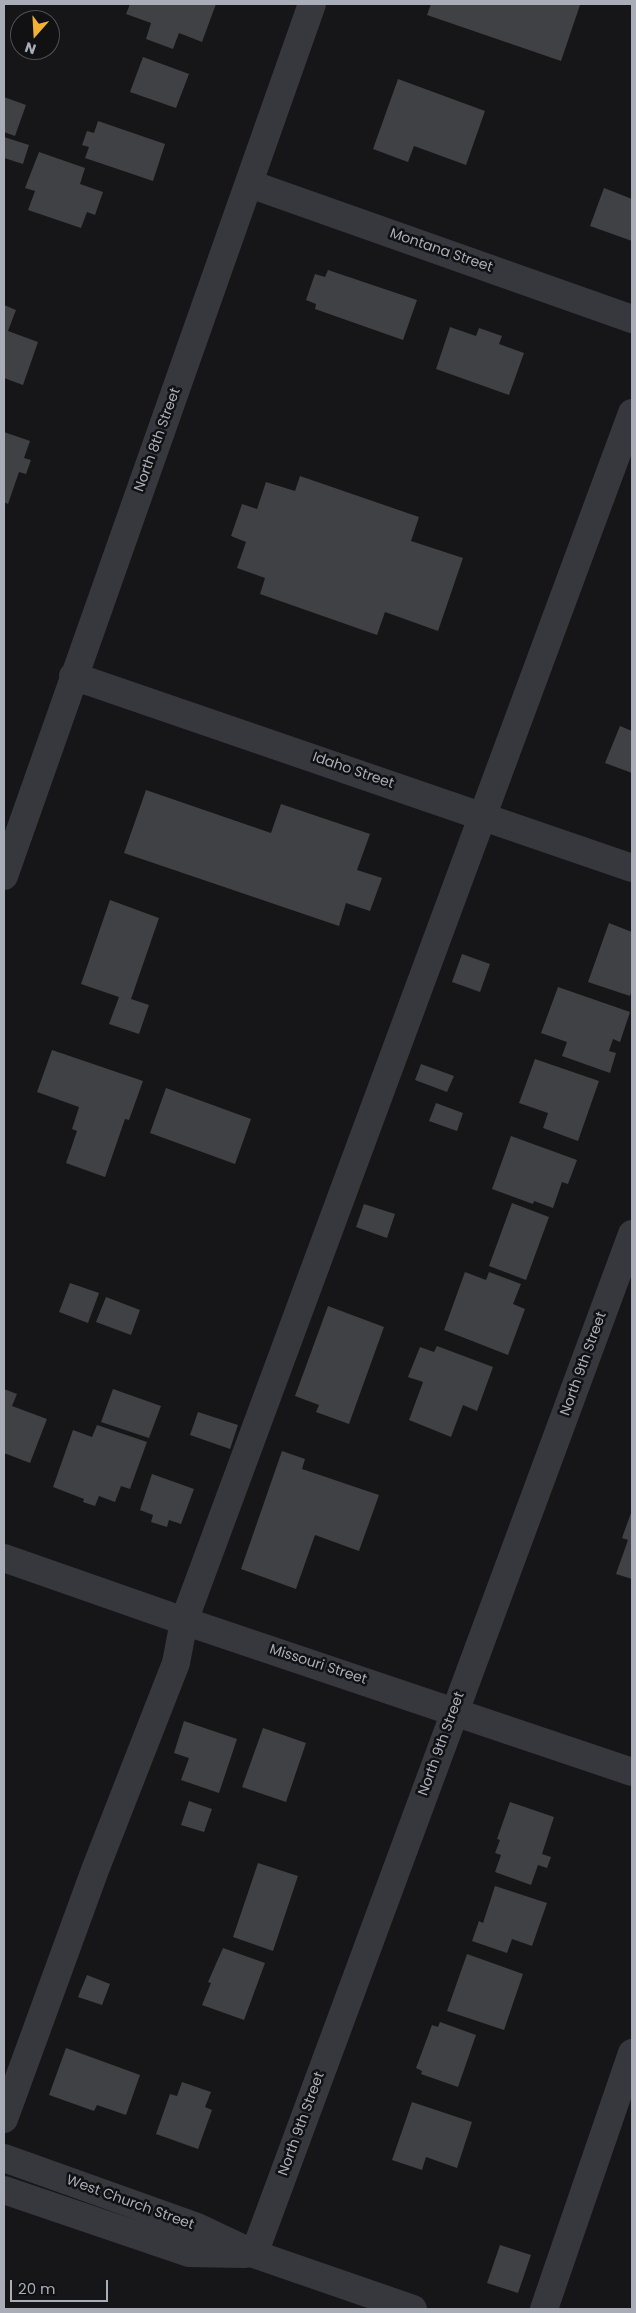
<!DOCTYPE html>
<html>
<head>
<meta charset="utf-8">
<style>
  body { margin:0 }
  #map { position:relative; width:636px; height:2313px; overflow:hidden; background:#161618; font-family:Poppins,sans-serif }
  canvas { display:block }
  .frame { position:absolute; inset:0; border:5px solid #a8adb8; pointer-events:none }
  .north { position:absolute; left:10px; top:10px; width:50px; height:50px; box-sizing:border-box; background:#111113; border:1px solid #4d4f55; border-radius:50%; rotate:199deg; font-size:14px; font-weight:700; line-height:20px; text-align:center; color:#a8adb8 }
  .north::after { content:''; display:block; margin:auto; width:18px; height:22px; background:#f2b134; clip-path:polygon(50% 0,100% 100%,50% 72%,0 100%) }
  .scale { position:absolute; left:10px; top:2280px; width:98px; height:22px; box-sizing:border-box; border:2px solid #a8adb8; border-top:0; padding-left:6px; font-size:15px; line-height:18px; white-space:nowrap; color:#a8adb8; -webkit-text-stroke:4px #111113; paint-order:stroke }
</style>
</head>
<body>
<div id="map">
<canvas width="636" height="2313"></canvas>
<div class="frame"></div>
<div class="north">N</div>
<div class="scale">20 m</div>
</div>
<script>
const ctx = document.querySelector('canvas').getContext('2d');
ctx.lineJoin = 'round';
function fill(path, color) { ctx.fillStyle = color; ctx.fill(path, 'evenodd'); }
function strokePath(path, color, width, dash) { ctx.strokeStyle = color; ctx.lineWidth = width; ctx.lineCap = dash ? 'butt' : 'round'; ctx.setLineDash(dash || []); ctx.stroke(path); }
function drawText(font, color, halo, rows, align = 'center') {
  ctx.font = font + ' Poppins,sans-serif'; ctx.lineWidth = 5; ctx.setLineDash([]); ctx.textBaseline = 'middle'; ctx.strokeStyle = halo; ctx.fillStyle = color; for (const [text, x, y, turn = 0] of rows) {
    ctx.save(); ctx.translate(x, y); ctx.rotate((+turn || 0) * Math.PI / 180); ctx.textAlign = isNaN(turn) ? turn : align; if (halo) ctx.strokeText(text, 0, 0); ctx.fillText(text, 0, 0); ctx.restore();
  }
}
const building = new Path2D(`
  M130,4H216L202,42L179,33L173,49L146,39L151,23L126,14Z
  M431,4H575L580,5L561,61L427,15Z
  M143,57L189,74L176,108L130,92Z
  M398,79L485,111L466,165L414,146L408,162L373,149Z
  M4,97L26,105L15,136L4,132Z
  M98,121L165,144L153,181L85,158L89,147L82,145L87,131L94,133Z
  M4,137L29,145L23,164L4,158Z
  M39,152L85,168L80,184L103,192L95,215L87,212L81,228L28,210L35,191L25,188Z
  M604,188L632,199V241L590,226Z
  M328,270L417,300L403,340L315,309L316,304L306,300L315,274L325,277Z
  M4,305L16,310L8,331L38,342L23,385L4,378Z
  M450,327L476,336L479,328L502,336L499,344L524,353L509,395L436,369Z
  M4,432L30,441L24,458L31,460L26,474L19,472L8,504L4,502Z
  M300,476L419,517L411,541L463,558L438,631L385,612L377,635L260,594L265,578L237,568L246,542L231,536L242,504L257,509L266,482L295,491Z
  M620,726L632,731V773L605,763Z
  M146,790L271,833L281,804L370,834L357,870L382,878L370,911L346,903L339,926L124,853Z
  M110,900L159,918L131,999L149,1005L139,1034L109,1024L119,997L81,984Z
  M609,923L632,932V989L630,996L588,982Z
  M462,954L490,964L480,992L452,982Z
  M558,987L630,1012L620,1042L613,1039L609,1051L616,1053L610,1073L562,1056L567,1042L541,1033Z
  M52,1050L143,1081L129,1120L125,1119L105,1177L66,1163L77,1131L72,1129L79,1107L37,1092Z
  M535,1059L599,1081L578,1141L543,1128L548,1113L519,1103Z
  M421,1064L454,1076L447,1092L415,1080Z
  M166,1088L251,1119L235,1164L150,1133Z
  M436,1103L463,1113L457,1131L429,1121Z
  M511,1136L577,1160L568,1184L562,1182L553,1208L534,1201L533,1204L492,1189Z
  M512,1203L549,1217L526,1280L489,1266Z
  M364,1204L395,1214L387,1238L356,1227Z
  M465,1272L486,1280L489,1272L521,1284L513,1304L525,1309L508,1355L444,1330Z
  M70,1283L99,1293L88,1323L59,1312Z
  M106,1297L140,1310L131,1335L96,1322Z
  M328,1306L384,1327L349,1424L316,1412L319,1405L295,1396Z
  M437,1346L493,1367L477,1411L463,1405L451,1437L409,1420L423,1382L408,1377L420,1347L434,1352Z
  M4,1389L17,1394L12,1406L47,1419L30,1463L4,1453Z
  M113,1389L161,1406L149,1438L101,1422Z
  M198,1412L238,1425L230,1449L190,1435Z
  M97,1425L147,1442L130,1489L121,1486L115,1502L99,1496L95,1506L83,1502L84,1499L53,1487L73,1430L92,1437Z
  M282,1451L305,1459L302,1469L379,1495L359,1551L315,1535L296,1589L241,1569Z
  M152,1474L194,1489L181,1524L169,1520L167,1527L151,1522L153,1515L140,1510Z
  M632,1510V1579L616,1574L628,1540L622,1538Z
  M184,1721L237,1739L219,1793L181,1780L189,1758L174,1753Z
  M263,1728L306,1743L286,1802L242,1787Z
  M189,1801L212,1809L204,1832L181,1825Z
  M510,1802L554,1817L542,1854L551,1857L547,1868L538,1865L531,1885L495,1872L501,1855L495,1853L500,1840L497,1839Z
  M258,1863L298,1876L273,1951L233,1937Z
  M495,1886L547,1903L532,1946L512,1939L507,1953L472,1941L479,1921L483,1923Z
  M223,1948L265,1963L244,2020L202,2005L211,1983L208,1982Z
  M467,1954L523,1974L504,2030L447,2011Z
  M87,1975L110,1984L102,2005L78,1997Z
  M440,2022L476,2035L458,2087L421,2074L422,2071L416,2068L432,2025L438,2027Z
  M66,2048L140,2075L126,2115L97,2105L94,2111L49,2095Z
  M182,2082L211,2092L205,2107L212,2110L198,2149L156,2134L170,2094L177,2096Z
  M412,2102L472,2122L457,2168L426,2157L422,2170L392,2160Z
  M500,2245L531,2255L518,2293L487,2283Z`);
const minor = new Path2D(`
  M250,184L632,319
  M73,676L632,868
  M4,876L312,4
  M4,1558L184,1621L632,1772
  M4,2119L95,1870L176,1663L184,1621L632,413
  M4,2158L197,2227L254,2254L413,2309
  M4,2190L189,2253L245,2254
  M254,2254L632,1234
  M544,2309L632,2053`);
const streetNames = [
  ["Montana Street",441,251,19],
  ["North 8th Street",158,440,-70],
  ["Idaho Street",353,771,19],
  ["North 9th Street",584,1364,-70],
  ["Missouri Street",318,1665,18],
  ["North 9th Street",442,1744,-70],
  ["North 9th Street",302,2124,-70],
  ["West Church Street",130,2203,20]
];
fill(building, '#404145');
strokePath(minor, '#37383d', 28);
drawText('14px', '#a8adb8', '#111113', streetNames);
</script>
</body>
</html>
